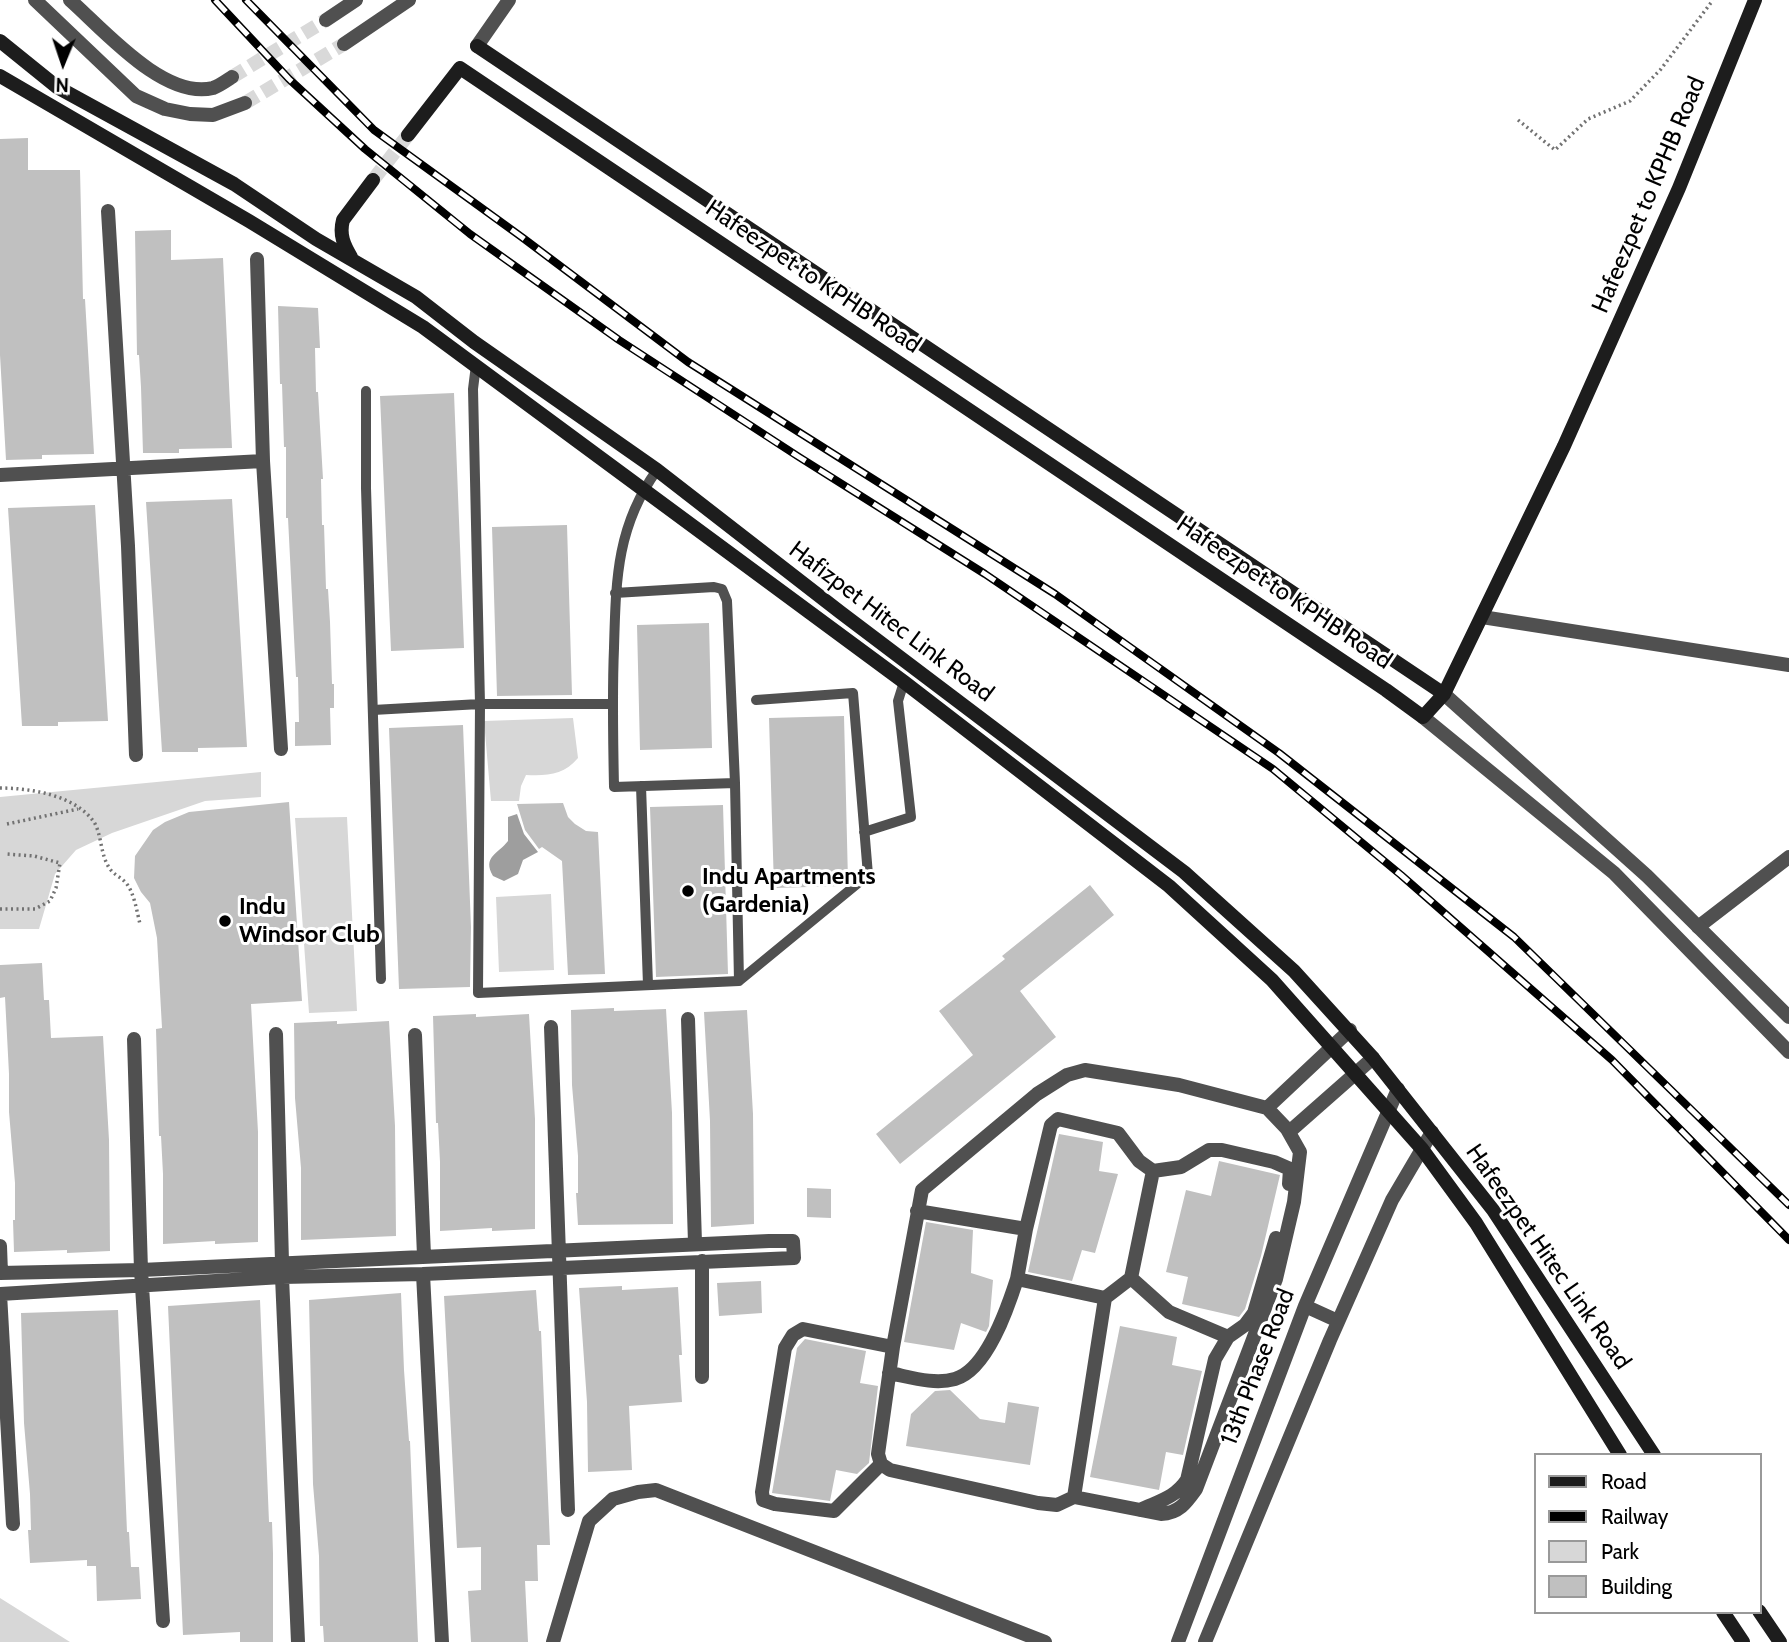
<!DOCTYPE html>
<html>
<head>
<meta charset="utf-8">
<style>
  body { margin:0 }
  #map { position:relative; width:1789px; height:1642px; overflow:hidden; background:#fff; font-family:Cabin,sans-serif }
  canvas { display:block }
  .legend { position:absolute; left:1534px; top:1453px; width:228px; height:161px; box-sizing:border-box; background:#fff; border:2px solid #999; margin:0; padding:9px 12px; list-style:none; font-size:21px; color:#000 }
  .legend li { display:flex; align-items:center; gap:14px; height:35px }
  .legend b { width:35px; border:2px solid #999 }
  .north { position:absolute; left:28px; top:28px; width:70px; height:70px; -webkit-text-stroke:5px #fff; paint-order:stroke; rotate:182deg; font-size:19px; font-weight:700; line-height:28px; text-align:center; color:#000 }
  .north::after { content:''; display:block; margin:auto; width:24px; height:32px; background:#000; clip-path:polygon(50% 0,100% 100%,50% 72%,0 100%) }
</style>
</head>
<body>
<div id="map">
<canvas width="1789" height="1642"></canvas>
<ul class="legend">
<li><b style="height:9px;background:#1d1d1d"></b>Road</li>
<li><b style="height:9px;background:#000"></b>Railway</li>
<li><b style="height:19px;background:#d7d7d7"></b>Park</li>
<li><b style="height:19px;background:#c0c0c0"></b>Building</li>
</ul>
<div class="north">N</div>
</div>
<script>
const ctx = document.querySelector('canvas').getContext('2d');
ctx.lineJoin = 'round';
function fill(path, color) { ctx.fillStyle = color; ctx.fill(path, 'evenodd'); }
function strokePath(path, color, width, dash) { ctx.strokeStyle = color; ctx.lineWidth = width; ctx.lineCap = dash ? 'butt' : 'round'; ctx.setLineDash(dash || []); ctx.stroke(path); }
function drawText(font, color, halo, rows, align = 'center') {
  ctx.font = font + ' Cabin,sans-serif'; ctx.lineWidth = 6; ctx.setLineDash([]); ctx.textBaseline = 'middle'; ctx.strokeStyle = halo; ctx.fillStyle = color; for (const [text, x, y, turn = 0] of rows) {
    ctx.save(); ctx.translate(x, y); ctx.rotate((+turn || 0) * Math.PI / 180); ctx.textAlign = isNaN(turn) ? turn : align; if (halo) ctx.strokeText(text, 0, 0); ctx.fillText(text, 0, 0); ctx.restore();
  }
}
const green = new Path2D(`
  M573,718L578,758C564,775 547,776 526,775L521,786L519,801H491L484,721Z
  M261,772V797L205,801L112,833L76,850L55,874L39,929H0V797Z
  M347,817L357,1011L309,1013L295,818Z
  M551,894L554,970L499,972L496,897Z
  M0,1598L70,1642H0Z`);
const water = new Path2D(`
  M517,814L524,834L538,852L523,860L518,874L504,881L493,876C482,857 498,854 508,841V817Z`);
const building = new Path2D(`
  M28,138V170H80L83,299H85L94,454L42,455V459L6,460L0,355V139Z
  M171,230V260L223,258L232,448L179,449V453H143L141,387L139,355H137L135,231Z
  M278,306L318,308L320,348H315L316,392H318L323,479H321L322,525H324L326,589H328L330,622L332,684H334V708H330L331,745L295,746V722H299L298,677H296L288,518H286V447H284L282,384H280Z
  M454,393L464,648L391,651L380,396Z
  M232,499L247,747L198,748V752H162L146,502Z
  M95,505L108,721L58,722V726H22L8,508Z
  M567,525L572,695L497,696L492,527Z
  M709,623L712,748L640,750L637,625Z
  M844,716L848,881L842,886L774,888L769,718Z
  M463,725L471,927L470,987L399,989L389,728Z
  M289,802L302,1001L251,1004L258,1132V1242L215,1244V1241L163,1244V1174L161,1136H159L156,1029L162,1028L157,938L150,903L141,892L134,878L135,856L153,830L165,822L189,812Z
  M563,803L568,817L575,824L586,831L598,832L605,974L568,975L562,861L542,847L539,849L525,830L517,804Z
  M723,805L728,974L656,977L650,807Z
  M1090,885L1114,915L1020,991L1056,1037L900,1164L876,1134L973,1055L939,1011L1005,959L1002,956Z
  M42,963L44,1000H49L51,1038L103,1036L109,1140L110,1251L67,1253V1250L14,1252L13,1220H15V1183L9,1112V1074L5,997L0,998V965Z
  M614,1008V1011L666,1009L672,1113L673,1224L578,1225L576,1193H578V1156L572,1085L571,1010Z
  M747,1010L753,1114L754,1224L711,1227L710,1121L704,1012Z
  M476,1014V1017L529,1014L535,1119V1229L492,1231V1228L440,1231V1162L438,1123H436L433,1016Z
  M337,1021V1024L389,1021L395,1126L396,1236L301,1240V1168L295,1098L294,1023Z
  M1059,1134L1103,1142L1099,1171L1118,1174L1095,1253L1082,1250L1072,1281L1028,1272Z
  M1219,1161L1280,1175L1261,1256L1245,1309L1239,1317L1182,1304L1188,1277L1166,1272L1186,1190L1211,1196Z
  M807,1188L831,1189V1218L807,1217Z
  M926,1222L973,1230L971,1273L993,1280L989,1326L986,1332L961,1323L954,1350L904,1342Z
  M761,1281L762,1313L719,1316L717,1283Z
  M622,1286V1290L678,1287L682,1355H679L682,1402L629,1406L632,1470L588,1472L587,1402L579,1288Z
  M536,1290L539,1331H541L550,1545H537L538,1581H525L528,1642H471L468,1591L481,1590V1547L457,1548L444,1296Z
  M401,1293L404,1370L409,1441H410L418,1642H324L323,1626H320L319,1556L313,1484L309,1300Z
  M260,1300L269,1522H272L273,1554V1642H240V1632L183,1635L168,1306Z
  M118,1310L127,1532H129L131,1567H139L141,1599L97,1601L96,1566H87V1560L30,1563L28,1530H31L30,1494L24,1423L21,1313Z
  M1120,1326L1177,1337L1172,1365L1202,1371L1183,1455L1166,1452L1159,1490L1090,1477Z
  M805,1339L866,1351L860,1383L878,1386L869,1463L857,1474L836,1470L830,1501L772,1493L797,1348Z
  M950,1390L980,1419L1005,1423L1008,1402L1039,1407L1030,1465L906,1446L911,1414L935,1391Z`);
const tertiaryTunnel = new Path2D(`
  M232,77L326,20
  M245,103L344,44`);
const secondaryTunnel = new Path2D(`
  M373,180L408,135`);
const path = new Path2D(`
  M1518,120L1555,150L1588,119L1630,101L1661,69L1713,0
  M0,788C30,788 75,795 94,822C102,835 100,855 110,869C114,875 121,877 126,883C134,892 137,912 140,924
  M7,824L78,809
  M0,909H35L50,901L56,888L60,863L34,856L6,854`);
const service = new Path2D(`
  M476,365L473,389L480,704L478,993L739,981L868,875L853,693L756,700
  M366,391V488L381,979
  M657,470C616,527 616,581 614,648C612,694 613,740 614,787L735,783
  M615,593L714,587L722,589L727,601L735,783L739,981
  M373,710L480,704H612
  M641,786L648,985
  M864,832L911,817L898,701L904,682`);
const minor = new Path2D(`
  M108,211L128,546L136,755
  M257,259L263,461L281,749
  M0,475L263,461
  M1482,617L1789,665
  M1698,927L1789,857
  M688,1019L695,1243
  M551,1027L568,1510
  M276,1034L282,1262
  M415,1035L424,1256
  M134,1039L141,1270L163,1621
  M1085,1070L1179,1085L1267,1108L1287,1129L1300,1152L1294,1202L1276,1279L1196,1489C1186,1503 1179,1513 1161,1514L1074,1497L1057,1505L1038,1503L890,1470L881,1464L878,1454L893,1347L922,1190L1037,1094L1067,1075Z
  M1267,1108L1350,1030
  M1289,1132L1373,1058
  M917,1211L1026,1229L1017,1279L1105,1298
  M1026,1229L1051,1125L1058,1119L1118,1133L1139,1161L1153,1171L1181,1167L1209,1150H1222L1274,1162L1290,1169L1289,1184
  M0,1246L1,1273
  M0,1273L141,1270L769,1241H793L794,1258L423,1274L282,1277L0,1294
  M423,1274L442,1642
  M282,1277L298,1642
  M1131,1278L1169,1312L1228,1337
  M0,1294L13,1524
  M889,1373C910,1377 934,1385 955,1379C987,1370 1008,1307 1017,1279
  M702,1377V1261
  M881,1464L834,1511L775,1504L763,1500L762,1492L785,1348L793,1335L803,1329L893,1347
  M1074,1497L1105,1298L1131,1278L1153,1171
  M1140,1510C1159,1501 1175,1498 1187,1480L1215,1359L1228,1337L1245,1325L1254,1313L1276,1238
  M553,1642L589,1521L613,1499L638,1492L656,1490L1045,1642`);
const tertiary = new Path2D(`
  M35,0L136,96L165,109L190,114L213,115L245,103
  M70,0C104,30 164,100 213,88C219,86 226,81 232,77
  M326,20L356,0
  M344,44L409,0
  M477,46L509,0
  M1444,694L1647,876L1789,1017
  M1423,717L1614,873L1789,1052
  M1305,1306L1338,1321
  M1178,1642L1305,1306L1398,1089
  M1205,1642L1330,1340L1392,1200L1432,1132`);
const secondary = new Path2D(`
  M0,41L57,87L234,184L316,239L416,297L474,342L657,470L840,612L1184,872L1294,971L1373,1058L1493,1210L1654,1455
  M477,46L1444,694
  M0,76L249,221L423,327L904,682L1169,886L1272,980L1422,1149L1476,1223L1620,1455
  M408,135L460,68L1386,690L1423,717L1444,694L1564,446L1679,188L1755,0
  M351,257C344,245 339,235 343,220L373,180
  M1759,1611L1780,1642
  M1723,1612L1743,1642`);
const rail = new Path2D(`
  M215,0L289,79L365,149L470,234L619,340L799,457L985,574L1273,769L1401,875L1612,1060L1789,1240
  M246,0L374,130L523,238L688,362L1055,594L1279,753L1514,937L1789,1205`);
const markers = [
  [688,891,7,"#000"],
  [225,921,7,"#000"]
];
const streetNames = [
  ["Hafeezpet to KPHB Road",1649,195,-67],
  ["Hafeezpet to KPHB Road",813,277,34],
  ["Hafeezpet to KPHB Road",1284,593,34],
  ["Hafizpet Hitec Link Road",891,622,37],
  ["Hafeezpet Hitec Link Road",1548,1257,55],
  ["13th Phase Road",1258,1367,-69]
];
const poiNames = [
  ["Indu Apartments",702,877],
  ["(Gardenia)",702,905],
  ["Indu",239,907],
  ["Windsor Club",239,935]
];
fill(green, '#d7d7d7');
fill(water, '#9e9e9e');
fill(building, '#c0c0c0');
strokePath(tertiaryTunnel, '#d9d9d9', 14, [14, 7]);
strokePath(secondaryTunnel, '#d9d9d9', 14, [14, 7]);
strokePath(path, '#727272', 3.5, [2, 3.5]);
strokePath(service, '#505050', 10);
strokePath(minor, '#505050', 14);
strokePath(tertiary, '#505050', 14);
strokePath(secondary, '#1d1d1d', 14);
strokePath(rail, '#000', 8);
strokePath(rail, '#fff', 5, [16]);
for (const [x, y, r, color] of markers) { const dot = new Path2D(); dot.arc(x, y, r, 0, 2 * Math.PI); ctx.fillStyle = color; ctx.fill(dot); strokePath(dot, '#fff', 2.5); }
drawText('24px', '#000', '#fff', streetNames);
drawText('bold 24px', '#000', '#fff', poiNames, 'left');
</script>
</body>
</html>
